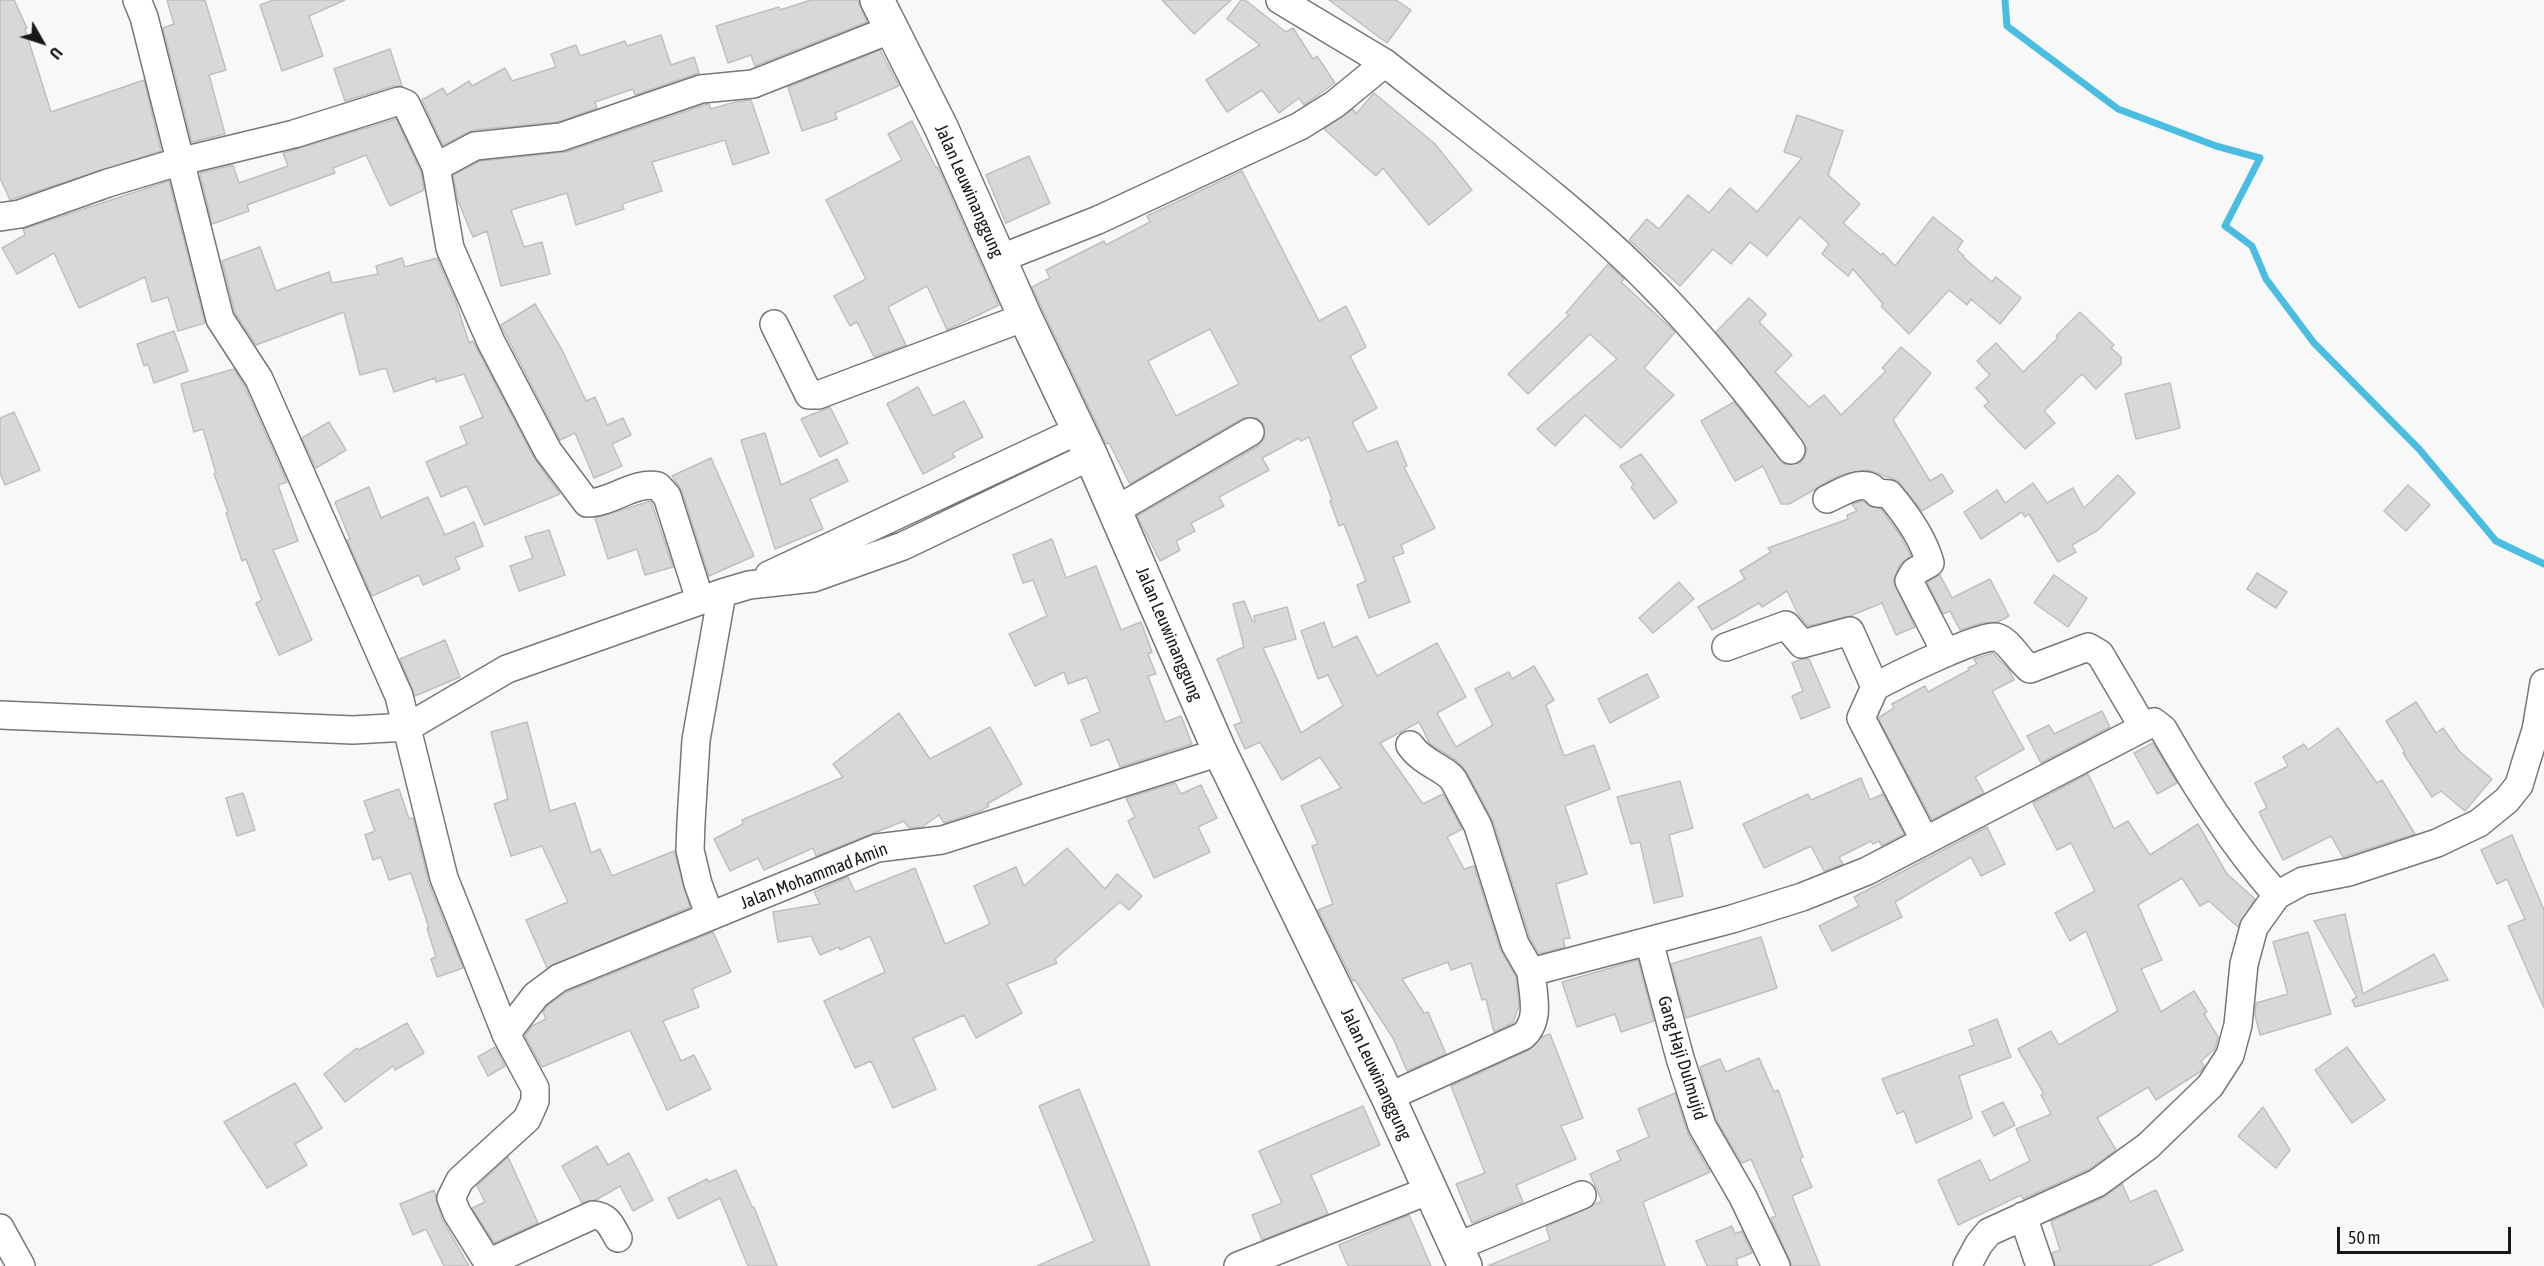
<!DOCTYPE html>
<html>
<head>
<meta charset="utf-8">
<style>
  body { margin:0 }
  #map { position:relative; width:2544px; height:1266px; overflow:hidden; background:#f8f8f9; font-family:"Asap Condensed",sans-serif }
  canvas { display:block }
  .north { position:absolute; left:12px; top:12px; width:60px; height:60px; -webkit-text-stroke:4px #fff; paint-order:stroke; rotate:129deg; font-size:16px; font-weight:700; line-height:24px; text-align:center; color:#181819 }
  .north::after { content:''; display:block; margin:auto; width:21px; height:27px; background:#181819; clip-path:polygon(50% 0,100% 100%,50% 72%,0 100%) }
  .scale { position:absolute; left:2337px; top:1227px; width:174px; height:27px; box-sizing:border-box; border:3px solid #181819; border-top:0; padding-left:8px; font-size:18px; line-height:21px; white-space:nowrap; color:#181819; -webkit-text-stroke:4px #fff; paint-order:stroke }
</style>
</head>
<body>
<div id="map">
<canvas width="2544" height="1266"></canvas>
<div class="north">U</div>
<div class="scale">50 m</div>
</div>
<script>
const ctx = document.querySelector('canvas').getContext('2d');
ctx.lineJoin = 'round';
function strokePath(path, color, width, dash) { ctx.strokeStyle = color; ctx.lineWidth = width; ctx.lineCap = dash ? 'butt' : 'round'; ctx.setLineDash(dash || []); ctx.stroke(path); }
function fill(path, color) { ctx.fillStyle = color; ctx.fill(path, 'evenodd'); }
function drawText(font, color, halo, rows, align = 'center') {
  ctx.font = font + ' "Asap Condensed",sans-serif'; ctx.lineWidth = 5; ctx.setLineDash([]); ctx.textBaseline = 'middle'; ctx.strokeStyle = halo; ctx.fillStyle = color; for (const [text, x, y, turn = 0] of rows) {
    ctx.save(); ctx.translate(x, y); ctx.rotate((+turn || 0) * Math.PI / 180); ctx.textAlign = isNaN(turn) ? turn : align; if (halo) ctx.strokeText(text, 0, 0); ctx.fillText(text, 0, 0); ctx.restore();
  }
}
const stream = new Path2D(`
  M2005,0L2007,26L2118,109L2216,146L2260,158L2225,226L2252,246L2266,279L2314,343L2419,449L2496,541L2544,564`);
const building = new Path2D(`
  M0,0H14L27,28L25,29L51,112L144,80L161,151L10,200L0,178Z
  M167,0H205L226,70L209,75L225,134L192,142L163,28L174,24Z
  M273,0H345L309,16L323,56L282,71L260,5Z
  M811,0H858L867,22L755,66L751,55L728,63L716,26L779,7L780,10Z
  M1162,0H1231L1194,34Z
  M1241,0H1245L1286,32L1293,28L1313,59L1317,56L1335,83L1304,105L1299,98L1279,113L1262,90L1227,112L1206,80L1260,45L1227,19Z
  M1329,0H1396L1411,10L1387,43Z
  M661,35L671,65L694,57L699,73L635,95L633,89L595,102L597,108L558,122L473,130L443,145L422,100L443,88L447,95L469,81L472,86L505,68L512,81L556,67L551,54L576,45L580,56L625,41L627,46Z
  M390,49L402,86H394L345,101L334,69Z
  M880,50L899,86L835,113L837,119L802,131L788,87Z
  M1374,93L1435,144L1472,190L1429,225L1383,168L1376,176L1324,129L1353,109L1356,114Z
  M751,100L769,153L733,165L725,140L652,162L662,191L622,204L624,209L576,225L567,193L511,210L524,247L542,242L550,274L501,286L487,231L473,237L458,201L453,175L480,161L566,152L704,105L709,104L711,109L735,102Z
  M1797,115L1843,131L1828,175L1860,204L1843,223L1881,255L1883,253L1895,266L1933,217L1963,241L1957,250L1964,256L1963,257L1992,282L1996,277L2021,298L2000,324L1971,299L1967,305L1949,290L1909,334L1881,306L1883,304L1853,269L1848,276L1822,254L1829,244L1800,217L1767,256L1750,242L1731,264L1713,249L1680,286L1629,240L1647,219L1659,229L1688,195L1709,213L1730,188L1757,212L1802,158L1784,152Z
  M396,119L421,172L424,190L390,206L366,155L333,168L335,173L247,205L249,211L212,224L200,173L233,165L239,183L288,166L283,153Z
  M912,121L936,168L938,167L999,305L947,330L927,286L888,307L906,345L874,357L857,322L850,326L834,296L866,279L826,200L902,160L888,134Z
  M1029,156L1050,203L1006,223L986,175Z
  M1242,171L1319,321L1346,306L1366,347L1350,356L1377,408L1352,422L1367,452L1397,441L1407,466L1404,467L1435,528L1401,545L1404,553L1393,557L1410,602L1369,618L1357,585L1366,581L1344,524L1339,526L1330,501L1332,500L1309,437L1301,441L1299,438L1262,458L1269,470L1219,497L1224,506L1191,523L1195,531L1176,541L1180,550L1160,561L1137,516L1258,446L1264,439V425L1257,418H1243L1130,484L1109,443L1106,444L1032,287L1050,278L1046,270L1104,241L1106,245L1150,222L1147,216ZM1210,329L1239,384L1176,416L1148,361Z
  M169,181L205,323L178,331L168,297L152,302L145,277L79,308L54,253L17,274L2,248L25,235L23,229Z
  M260,247L276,291L329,272L332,283L378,274L376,266L402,258L405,267L437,258L455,299L469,343L473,341L534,458L560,494L484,525L467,486L441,497L426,462L467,444L460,427L483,417L464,374L436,382L435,378L394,392L386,368L360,375L344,312L256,345L235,313L222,261Z
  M1608,264L1624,279L1621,282L1675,332L1644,368L1674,395L1621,448L1585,415L1555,446L1537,429L1617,359L1590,334L1528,394L1508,374L1569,315L1566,313Z
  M1749,298L1766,314L1759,322L1792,355L1775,372L1809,407L1824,395L1841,415L1886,371L1882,368L1901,347L1931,373L1893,420L1930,481L1942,474L1953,492L1922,511L1897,480L1867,470L1840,475L1789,504H1781L1763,466L1735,481L1701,421L1734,402L1784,464L1800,463L1805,457L1807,449L1787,419L1716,332Z
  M535,304L562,350L586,401L595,397L607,425L623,418L631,435L612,444L622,466L594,478L575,433L560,440L501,325Z
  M2080,312L2114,345L2111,348L2121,357V364L2096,389L2082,374L2044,411L2055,423L2025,449L1984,406L1989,402L1976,388L1990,375L1977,361L1996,343L2023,372L2058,338L2056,336Z
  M174,331L188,371L154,383L148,364L144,366L137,344Z
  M234,369L245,387L287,482L278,485L298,541L273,550L312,640L279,655L256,603L262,600L246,559L242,561L226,513L228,512L214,474L216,473L203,429L194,432L181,384Z
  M2170,383L2180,428L2136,439L2125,394Z
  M918,387L933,416L964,401L983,437L952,453L955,457L923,474L887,404Z
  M830,407L848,443L820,457L801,419Z
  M14,412L40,470L5,485L0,473V418Z
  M329,422L346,450L316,468L302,438Z
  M765,433L781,485L837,459L848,481L810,499L823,529L775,549L741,440Z
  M1641,454L1677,502L1654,519L1631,487L1634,485L1620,466Z
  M711,458L754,556L709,576L682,491L672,476Z
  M2118,475L2135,493L2098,530L2072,545L2076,552L2058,562L2029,514L2025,517L2022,512L1981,539L1964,512L1997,490L2005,503L2033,483L2047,503L2073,488L2084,508Z
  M2408,485L2430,505L2406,531L2384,511Z
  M369,487L381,518L428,497L445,535L474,522L483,546L455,558L460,569L423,585L419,575L372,596L347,540L350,539L335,502Z
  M651,501L673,567L645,575L637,549L608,559L595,518Z
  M1863,501L1881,509L1900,535L1911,556L1900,564L1893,581L1915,627L1896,635L1882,603L1850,616L1808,626L1798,614L1787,591L1762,607L1759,603L1712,630L1698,607L1745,579L1740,571L1771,552L1768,548L1848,519L1847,515L1857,511L1852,504Z
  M549,530L565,575L519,591L510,566L533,558L525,537Z
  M1052,539L1066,578L1096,566L1121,630L1141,622L1152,652L1148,654L1156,674L1148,676L1165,722L1181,716L1192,744L1120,767L1109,739L1091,746L1081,720L1100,712L1087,677L1068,684L1064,672L1035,686L1009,634L1047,616L1033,580L1023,583L1013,555Z
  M2257,573L2287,592L2276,608L2247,589Z
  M1940,575L1952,598L1990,579L2009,616L1998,622L1982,623L1960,630L1950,611L1943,614L1927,582Z
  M2054,575L2087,598L2068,627L2034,603Z
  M1679,582L1694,599L1653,633L1639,618Z
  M1244,601L1253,622H1255L1254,616L1287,607L1296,639L1263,648L1301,733L1343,706L1328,675L1318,679L1301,631L1324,622L1333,648L1357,636L1377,676L1437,643L1466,697L1437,713L1456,747L1493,725L1475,689L1509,672L1512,679L1534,666L1554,700L1546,705L1564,756L1594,745L1610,789L1565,806L1587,874L1556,884L1570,938L1563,939L1565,947L1539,954L1530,938L1493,821L1466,771L1456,760L1430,744L1419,722L1380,743L1423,804L1443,794L1462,829L1447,837L1464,869L1474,866L1500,949L1516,977L1519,1006L1513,1023L1494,1032L1486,999L1482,1000L1471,963L1451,970L1448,962L1402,979L1424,1013L1428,1012L1446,1054L1407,1071L1393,1038L1355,980L1353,981L1318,910L1333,904L1312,846L1318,844L1301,806L1341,788L1320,757L1282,780L1260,742L1245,749L1234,725L1242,722L1217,659L1244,647L1233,604Z
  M445,640L460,677L415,696L400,659Z
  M1993,653L2009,670L2014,680L1992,691L2024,749L1975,777L1984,793L1932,820L1878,718L1894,708L1892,704L1925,686L1928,692L1969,670L1968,668L1977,664L1974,659Z
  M1802,659H1809L1830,707L1801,719L1792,696L1803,691L1792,663Z
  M1647,674L1659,697L1610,723L1598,699Z
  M2416,702L2436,733L2443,728L2460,752L2492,779L2465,811L2441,791L2432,797L2403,753L2405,752L2386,721Z
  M2102,711L2110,727L2041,763L2027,736L2049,725L2054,734Z
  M899,713L930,759L990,727L1022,784L987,804L989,806L980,811L944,823L939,815L922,827L909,828L904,821L816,856L813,848L764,870L758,858L730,871L714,839L743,824L742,820L843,777L833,764Z
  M527,722L550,811L575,803L591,853L600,849L612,876L674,851L690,907L547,968L526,920L568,902L542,846L511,856L494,804L508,799L491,732Z
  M2338,728L2377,783L2382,780L2415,834L2343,857L2331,836L2283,860L2259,812L2267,808L2255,783L2288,766L2283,757L2304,744L2308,750Z
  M2153,743L2177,783L2157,794L2134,753Z
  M2088,774L2114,829L2128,821L2150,855L2198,824L2227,874L2255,899L2238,927L2209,901L2200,906L2182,878L2138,905L2162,960L2141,969L2161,1012L2194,991L2207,1012L2204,1014L2218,1037L2215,1049L2201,1061L2204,1066L2201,1071L2156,1100L2148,1087L2097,1118L2116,1150L2089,1169L2023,1199L2021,1195L1958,1225L1938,1180L1980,1160L1990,1181L2030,1161L2016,1129L2051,1114L2041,1095L2044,1094L2018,1049L2051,1031L2059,1045L2118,1011L2086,931L2070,941L2055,913L2095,891L2071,843L2057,850L2033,803Z
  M1861,778L1870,800L1883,794L1904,834L1882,846L1879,841L1873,844L1871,841L1839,857L1843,864L1824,871L1811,846L1764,868L1743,824L1808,794L1811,800Z
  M1680,781L1693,828L1669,835L1683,896L1654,903L1640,842L1631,844L1617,797Z
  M1175,783L1181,794L1201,785L1217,818L1198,827L1210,852L1154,878L1128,821L1135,817L1126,798Z
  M399,789L409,819L413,818L429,884L463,968L437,977L431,959L436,957L427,928H429L411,873L389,880L381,857L373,860L365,835L375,831L364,801Z
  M243,793L255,830L237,836L226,798Z
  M1987,827L2005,864L1981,876L1971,857L1895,902L1902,917L1832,951L1819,926L1859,906L1854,897Z
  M2512,835L2544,910V1008L2508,926L2525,919L2507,879L2497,884L2481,850Z
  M1067,848L1105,889L1117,874L1142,896L1129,910L1120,902L1055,959L1057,963L1007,984L1022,1013L976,1038L964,1015L913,1038L936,1089L893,1108L871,1061L855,1068L824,1001L885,972L870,936L840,950L839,947L820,955L811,936L778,942L773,912L820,904L814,892L848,877L855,892L915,868L945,944L990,924L974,886L1016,867L1024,886Z
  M2345,914L2363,994L2434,954L2448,980L2355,1007L2352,1000L2357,997L2314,921Z
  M713,932L731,972L692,989L699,1007L663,1021L681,1061L694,1055L711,1089L667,1110L630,1030L542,1067L525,1036L532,1026L546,1019L543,1012L547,1006L567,992Z
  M2308,932L2331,1014L2260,1035L2255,1015L2256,1003L2288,994L2273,942Z
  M1761,937L1777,988L1686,1018L1671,964Z
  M1638,960L1654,1021L1621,1032L1615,1014L1577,1027L1562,982Z
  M1997,1019L2011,1057L1959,1076L1972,1118L1916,1143L1904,1111L1897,1114L1882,1079L1974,1045L1969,1030Z
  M407,1023L424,1053L395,1070L393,1066L345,1102L324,1074L357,1048L359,1050Z
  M1550,1034L1583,1118L1561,1126L1576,1159L1516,1185L1523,1202L1472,1223L1456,1184L1485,1173L1451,1086L1529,1050L1542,1037Z
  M495,1047L505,1066L488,1076L478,1057Z
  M2347,1047L2385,1100L2352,1123L2315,1070Z
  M1759,1058L1774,1092L1778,1090L1803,1157L1800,1159L1812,1187L1792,1196L1820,1266H1792L1771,1218L1776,1216L1751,1159L1742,1163L1716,1120L1700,1067L1720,1059L1726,1072Z
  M295,1083L322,1128L295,1144L307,1165L267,1188L224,1122Z
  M1079,1089L1134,1224L1150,1266H1037L1094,1241L1039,1106Z
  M1675,1093L1688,1134L1710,1172L1643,1202L1665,1266H1488L1550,1240L1546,1227L1602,1201L1590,1174L1621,1160L1617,1151L1649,1137L1638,1109Z
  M2003,1102L2015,1125L1994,1136L1982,1112Z
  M1363,1106L1380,1145L1311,1175L1328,1214L1262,1240L1252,1215L1282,1203L1259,1151Z
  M2263,1107L2290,1150L2276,1168L2238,1136Z
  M597,1146L608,1165L629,1153L653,1200L633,1211L620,1186L596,1200L582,1203L562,1166Z
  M508,1157L538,1223L494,1243L472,1208L485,1202L477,1186Z
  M736,1170L752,1207H754L777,1266H748L720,1198L678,1219L668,1198L707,1179L709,1182Z
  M2122,1184L2130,1202L2156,1190L2183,1250L2149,1266H2055L2052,1253L2060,1250L2051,1221L2104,1197Z
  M434,1190L442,1219L469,1266H444L426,1229L413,1235L400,1204Z
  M1409,1215L1431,1266H1348L1339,1245Z
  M1732,1226L1735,1234L1742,1231L1752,1253L1736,1259L1738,1266H1707L1696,1241Z`);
const minor = new Path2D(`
  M137,0L144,17L220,319L259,379L399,696L444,878L506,1034L535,1088V1101L527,1119L460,1180L451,1198L457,1213L490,1266
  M1280,0L1385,63
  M436,167L475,146L561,137L701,89L753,84L892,29
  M0,217L20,214L108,183L178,162L294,134L399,101L406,104L436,167L450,248L491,342L548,451L587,503C612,503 633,481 658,486L667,496L700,600
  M999,259L1098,220L1300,126L1335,104L1385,63C1474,134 1574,205 1654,287C1704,338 1748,393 1791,450
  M774,324L809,395H818L1025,317
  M1827,499C1843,492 1865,476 1877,493L1889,494C1906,514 1923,537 1930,563L1914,572L1909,581L1946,653
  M1116,510L1250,432
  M769,575L1079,430
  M1726,647L1786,625L1802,644L1850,631L1875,687L1861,718L1925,841
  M1875,687C1893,677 1980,634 1996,637C2009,640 2019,661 2030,669L2088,647L2100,654L2143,727
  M0,715L353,730L408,727L507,669L722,593L749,585L813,578L903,546L1091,456
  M1410,745C1423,764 1446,768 1454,781L1478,826L1515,944L1531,972L1732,919L1802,897L1867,871L2154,722L2163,729C2197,788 2232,844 2277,895
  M710,916L698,884L690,850L691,822L696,740L722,593
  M1649,941L1680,1058L1702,1126L1743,1197L1776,1266
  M506,1034L536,995L559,978L877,848L942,840L1220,752
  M1388,1097L1523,1036C1541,1020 1533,995 1531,972
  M2023,1216L2040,1266
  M0,1228L21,1266
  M1456,1247L1582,1195
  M488,1263L593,1215C608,1216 611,1226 618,1238
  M1238,1266L1430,1190
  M1967,1266L1979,1244L1989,1232L2097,1183L2148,1146L2210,1086L2230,1055L2238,1025L2244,964L2254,927L2277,895L2303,881L2349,872L2437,843L2479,823L2507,800L2519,785L2525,765L2536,730L2544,683`);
const secondary = new Path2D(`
  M877,0L941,127L1025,317L1091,456L1220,752L1388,1097L1465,1266`);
const streetNames = [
  ["Jalan Leuwinanggung",969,191,66],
  ["Jalan Leuwinanggung",1169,634,67],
  ["Jalan Mohammad Amin",814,876,-21],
  ["Gang Haji Dulmujid",1682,1058,73],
  ["Jalan Leuwinanggung",1376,1074,65]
];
strokePath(stream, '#4abde0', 7);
fill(building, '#d9d8d9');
strokePath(building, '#c0bfc0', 1.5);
strokePath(minor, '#767778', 30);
strokePath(secondary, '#767778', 36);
strokePath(minor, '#fff', 27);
strokePath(secondary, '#fff', 33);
drawText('18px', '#181819', '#fff', streetNames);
</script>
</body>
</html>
